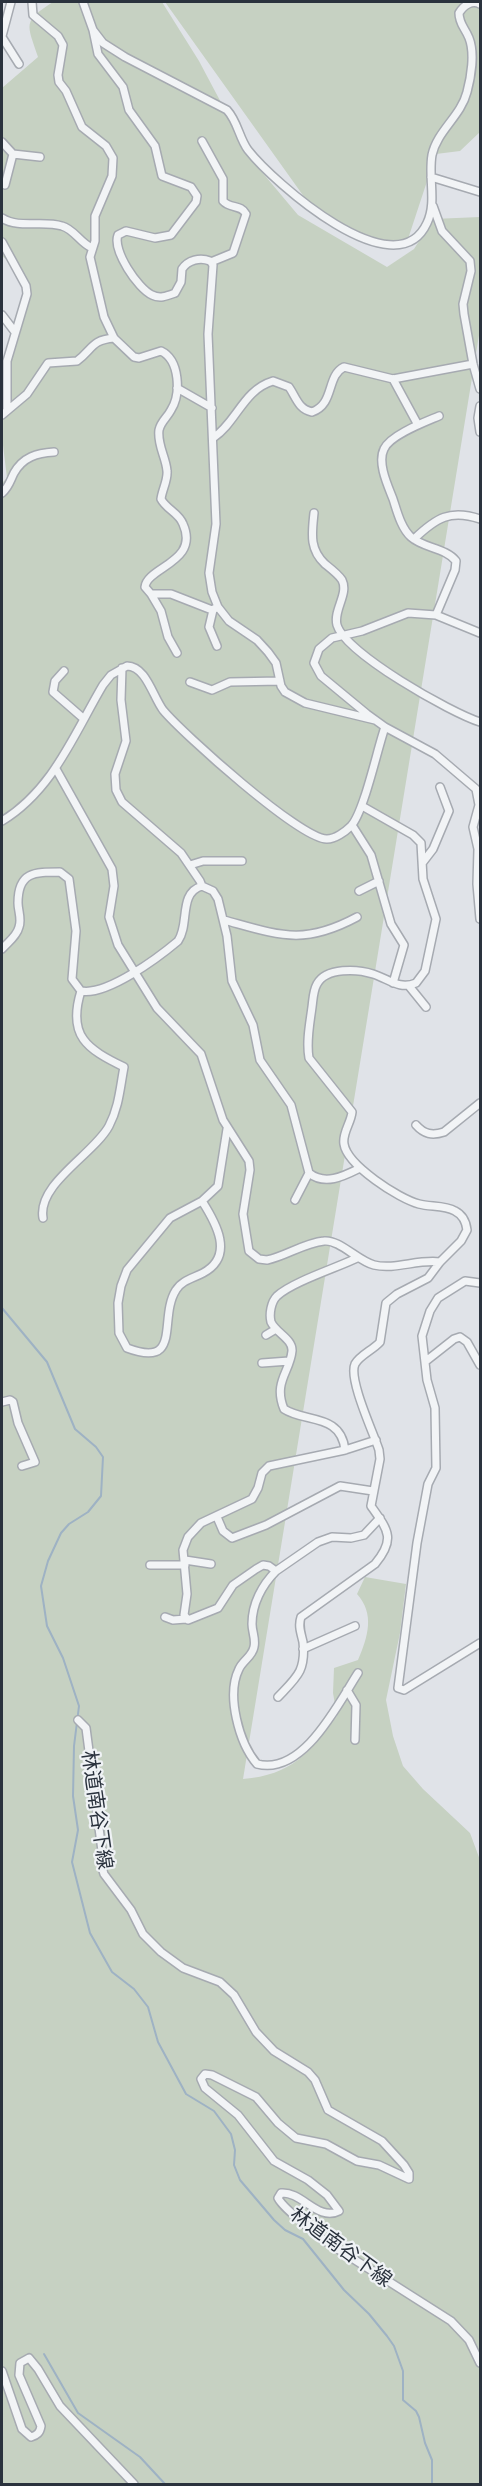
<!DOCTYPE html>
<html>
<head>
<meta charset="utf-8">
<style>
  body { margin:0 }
  #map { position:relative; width:482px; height:2486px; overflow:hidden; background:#e0e3e8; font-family:Lato,sans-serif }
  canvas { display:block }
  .frame { position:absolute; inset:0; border:3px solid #2a323d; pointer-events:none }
</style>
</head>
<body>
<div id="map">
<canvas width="482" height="2486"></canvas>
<div class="frame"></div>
</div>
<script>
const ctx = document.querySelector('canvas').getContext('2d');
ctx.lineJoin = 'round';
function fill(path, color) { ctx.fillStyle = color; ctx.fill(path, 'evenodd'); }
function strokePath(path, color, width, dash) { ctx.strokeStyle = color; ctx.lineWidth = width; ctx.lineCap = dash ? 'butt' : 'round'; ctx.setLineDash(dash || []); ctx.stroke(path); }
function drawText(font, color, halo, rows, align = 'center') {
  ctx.font = font + ' Lato,"Noto Sans JP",sans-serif'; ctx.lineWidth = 4.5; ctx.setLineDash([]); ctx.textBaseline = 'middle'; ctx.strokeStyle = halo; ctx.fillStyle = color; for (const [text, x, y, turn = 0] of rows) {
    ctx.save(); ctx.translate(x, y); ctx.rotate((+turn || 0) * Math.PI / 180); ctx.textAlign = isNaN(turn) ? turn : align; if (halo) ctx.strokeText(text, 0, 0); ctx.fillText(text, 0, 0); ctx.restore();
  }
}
const green = new Path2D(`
  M53,2H162L199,61L251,159L298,215L387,267L414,249L433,219L480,217V329L243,1779C292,1775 309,1753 337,1716L333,1693L334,1668L358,1660C368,1637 375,1614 357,1594L365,1577L406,1584L400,1633L386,1700L393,1736L403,1766L423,1789L470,1833L480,1860V2484H2V483L7,478L2,437V415L7,410L11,347L28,297L14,266L2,256V88L38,57C27,23 22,22 53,2Z
  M165,2H480V132L460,151L436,154L407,242L383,245L312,208Z`);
const stream = new Path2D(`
  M2,1308L47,1362L75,1429L96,1447L103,1457L101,1496L88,1512L69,1524L61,1533L48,1561L41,1586L47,1626L63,1658L79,1706L74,1746L73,1796L78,1830L72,1862L90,1933L112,1972L134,1989L148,2007L158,2042L186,2094L214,2111L231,2134L235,2150L234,2165L240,2180L274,2220L285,2230L303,2239L344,2290L369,2314L387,2336L394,2346L403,2371V2400L416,2411L419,2417L425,2443L432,2460V2484
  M44,2354L78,2413L140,2457L165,2484`);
const minor = new Path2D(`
  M32,2L33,15L58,36L63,45L58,75L59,82L66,91L82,127L106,146L113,158L112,176L95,216V241L90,257L104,317L114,338L134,357L139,358L161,351C180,360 181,394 171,410C167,418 161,421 159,430C157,445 166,457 167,471C168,480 162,490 161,499C166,509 179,513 183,524C200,562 147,567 145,587L151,594H171L212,610L218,607
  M83,2L93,30L103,43L125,57L227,110C238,122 239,138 248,150C273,182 396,291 427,223C437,202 428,178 432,155C437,131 461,116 467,92C471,77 475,53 469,38C465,28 459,24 459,13C464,5 472,0 480,4
  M93,30L98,54L123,87L129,110L155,146L162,176L191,187L197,196L196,202L171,235L155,238L126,231L118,235C112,250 138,289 152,295C160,299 167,296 175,293L181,282L182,269C188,260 200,257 210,261L213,265L208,334L216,524L209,573L212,592L218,607L229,621L257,640L268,652L276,663L281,686L285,692L305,703L375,720
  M2,36L11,2
  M2,37L19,64
  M202,141L223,179V201C230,209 241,204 246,214L233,253L211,262
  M2,142L13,154L5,185
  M13,154L40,157
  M431,177L480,192
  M433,206L442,231L470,261L471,271L463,304L464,314L473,364L480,389
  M2,218C19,229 42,220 62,226C74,229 80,243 92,248
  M2,242L26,286L27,294L7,361V410
  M2,315L15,332
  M393,379L418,425
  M177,388L212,408
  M480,406L478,418L480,432
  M2,415L27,394L48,363L77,361C93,349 91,340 114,338
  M213,438C237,422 243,390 273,381L289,387C296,397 298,409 312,412C335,404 326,376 344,367L393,379L473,364
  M2,493C9,487 10,481 14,473C23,457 37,453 54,452
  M314,513C312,533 309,549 325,564C330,568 338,574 342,580C349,594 333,610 337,625C345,653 451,713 480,722
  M414,539C436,518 450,509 480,519
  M151,594L161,611L168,637L177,653
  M213,610L209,627L217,646
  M436,615L455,570L456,561C446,548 423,548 411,537C401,528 397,511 393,499C388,486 377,463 384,449C390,435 425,422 439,416
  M480,633L436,615L408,613L362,631L332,638L319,649L314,663L321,676L367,714L385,727L435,754L476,789L479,805L473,827L478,849L477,884L480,919
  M64,671L55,681L53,692L84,719
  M190,682L212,690L230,682L280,681
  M56,769L112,869L114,886L109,917L118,945L157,1008L201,1054L223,1120L249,1161L250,1170L243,1214L249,1251L259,1259L267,1260C286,1256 304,1243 324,1241C339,1239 358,1261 374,1265C395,1270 418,1259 440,1262
  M2,821C53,790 74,734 103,685L111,675L127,666C146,666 153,697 163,710C182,733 301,840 327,839C335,839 345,832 351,826C364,812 377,750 385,727
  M352,825L371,855L391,924L404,945L393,983
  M423,862L433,849L449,811L440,787
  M190,865L203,861H242
  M202,886L213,891L218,899L227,936L232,981L253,1025L260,1060L291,1105L309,1173C325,1186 344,1176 360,1168
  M359,891L379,881
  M224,920C279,935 303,946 357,917
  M2,949C8,942 17,936 19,927C22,919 18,911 18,903C18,872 34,872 60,872L69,879L76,931L72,979L81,991C107,996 159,957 178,941C190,924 178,893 202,886L200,881L181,853L122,802L116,790L115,774L126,741L121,700L122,668
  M409,986L426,1007
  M416,1125C424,1134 432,1136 444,1132L480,1103
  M295,1200L309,1173
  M202,1201C216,1223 235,1256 203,1273C194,1278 182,1280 176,1290C158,1318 183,1369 127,1348L119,1333L118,1303L121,1286L127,1270L170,1218Z
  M202,1201L218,1186L227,1129
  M43,1218C37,1184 94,1154 109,1126C119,1107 120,1088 124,1067C87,1049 67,1036 81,991
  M480,1283L465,1281L438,1298L430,1311L422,1336L427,1380L435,1408L436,1468L428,1484L417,1543L398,1688L404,1690L480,1643
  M266,1335L276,1329
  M426,1361L454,1339L460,1337L467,1342L480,1365
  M262,1363L289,1361
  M2,1402L10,1400L13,1402L18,1423L35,1462L22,1466
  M345,1450C341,1413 305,1423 284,1409C273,1382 290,1372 292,1351C293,1339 276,1333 271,1322C269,1314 271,1302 277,1296C292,1282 336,1268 357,1258
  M217,1517L223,1531L232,1538L266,1525L340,1486L373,1491
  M185,1560L211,1564
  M150,1565H185
  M276,1571L318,1542L332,1537L351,1538L364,1535L380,1518
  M165,1617L173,1620L186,1619
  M303,1649L355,1626
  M358,1673C338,1704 303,1776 257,1764C239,1743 226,1695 239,1669C243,1660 252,1657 254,1647C256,1639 252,1632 252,1624C252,1604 262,1585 276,1571L269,1566L263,1565L256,1569L233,1585L218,1608L188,1620L184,1615L187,1594L183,1550L188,1537L201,1523L252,1499L258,1488L262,1473L269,1466L345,1450L376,1440
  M347,1690L356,1705L355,1740
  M278,1697C297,1677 306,1671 303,1642C301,1633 298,1626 301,1617L375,1564C396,1539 388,1530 371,1506L380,1459L379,1450C374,1434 348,1379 355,1364C360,1355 373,1350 380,1342L386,1303L397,1294L428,1278L440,1262L461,1241L467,1230C466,1221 463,1215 455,1211C445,1205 430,1207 419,1204C399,1199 347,1165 344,1144C342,1133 351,1123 352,1112L309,1058C306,1041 310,1023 312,1007C313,1000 313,991 317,984C326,967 358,969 373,974C389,979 399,990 416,983L425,971L436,919L423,879L421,843L413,835L362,806
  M78,1720L86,1728L102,1851L100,1861L104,1874L131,1910L143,1934L161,1952L183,1968L220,1982L234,1995L256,2032L274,2051L308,2072L315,2080L328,2110L382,2141L404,2165L409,2173V2179L379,2165L357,2161L326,2144L296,2138L278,2123L256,2097L212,2075L205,2074L201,2079L205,2088L238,2115L274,2161L308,2180L327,2195L339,2211C318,2222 302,2191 281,2193L278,2198C284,2210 311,2228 322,2239L451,2321L469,2340L480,2363
  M2,2371L22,2429L31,2437C37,2435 40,2433 41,2426L19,2375L20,2363L29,2358L38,2369L60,2406L134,2484`);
const streetNames = [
  ["林道南谷下線",97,1810,82],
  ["林道南谷下線",341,2247,36]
];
fill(green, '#c6d1c2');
strokePath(stream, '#9eb2c4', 2);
strokePath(minor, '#a6aab1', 10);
strokePath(minor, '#f2f4f6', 7);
drawText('20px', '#2a323d', '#eff2f5', streetNames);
</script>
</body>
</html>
